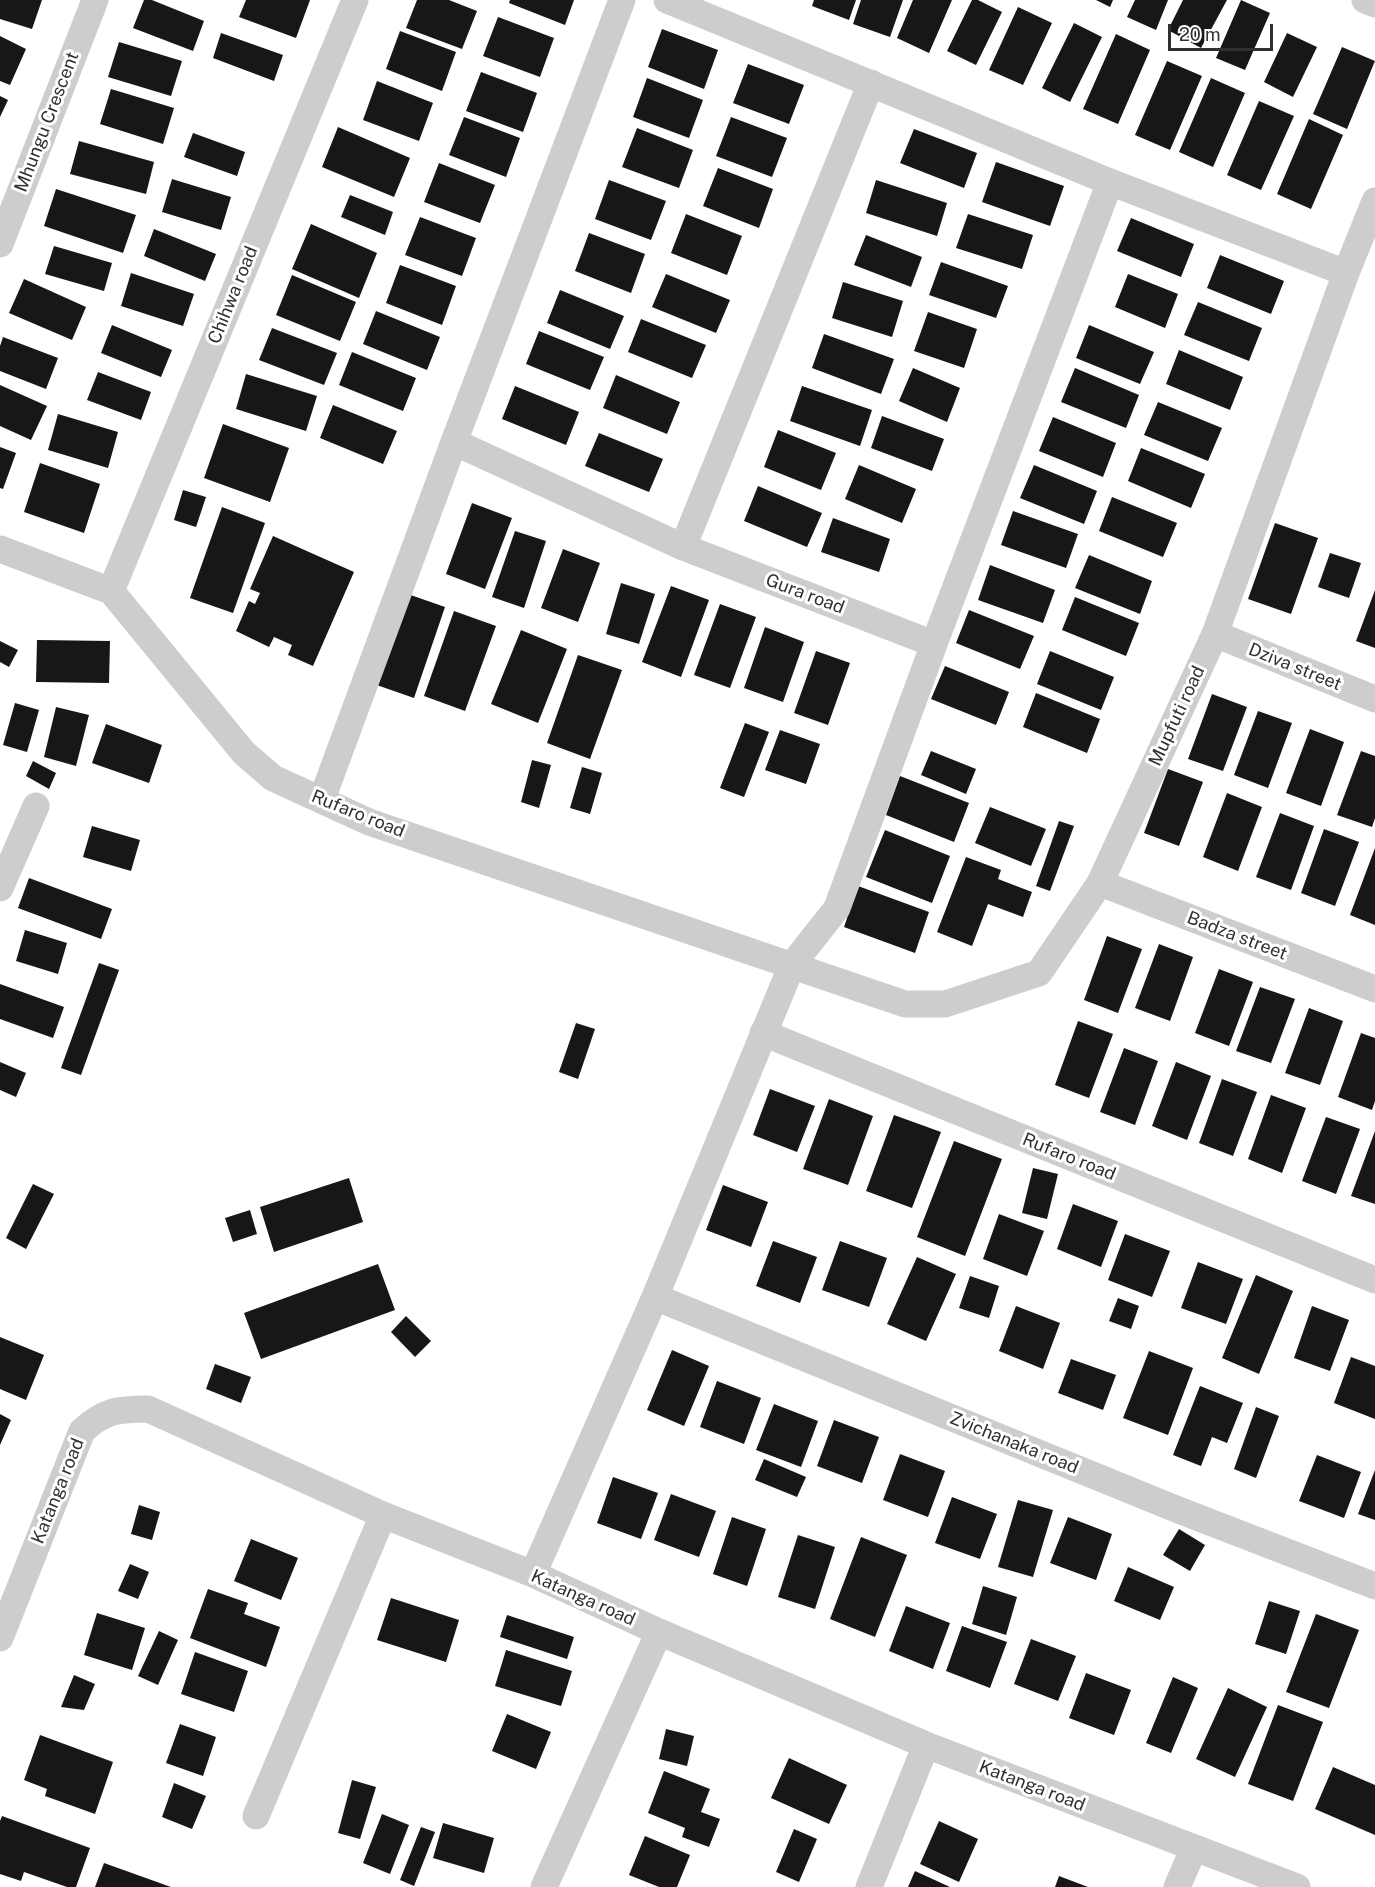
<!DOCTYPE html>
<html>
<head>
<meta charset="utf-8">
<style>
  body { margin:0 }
  #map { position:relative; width:1375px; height:1887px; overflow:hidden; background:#fff; font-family:"Public Sans",sans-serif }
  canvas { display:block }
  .scale { position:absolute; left:1168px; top:24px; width:105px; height:27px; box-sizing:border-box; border:3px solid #303030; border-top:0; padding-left:8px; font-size:18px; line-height:21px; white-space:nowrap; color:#303030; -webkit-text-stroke:4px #fff; paint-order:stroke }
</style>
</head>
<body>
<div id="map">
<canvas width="1375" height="1887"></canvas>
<div class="scale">20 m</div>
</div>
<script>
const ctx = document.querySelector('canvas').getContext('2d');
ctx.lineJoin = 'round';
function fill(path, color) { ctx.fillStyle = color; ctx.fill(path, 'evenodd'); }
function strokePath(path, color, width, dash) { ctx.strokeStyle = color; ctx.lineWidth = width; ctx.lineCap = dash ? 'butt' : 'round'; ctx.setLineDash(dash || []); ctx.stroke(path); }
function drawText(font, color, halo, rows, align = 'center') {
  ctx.font = font + ' "Public Sans",sans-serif'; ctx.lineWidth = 6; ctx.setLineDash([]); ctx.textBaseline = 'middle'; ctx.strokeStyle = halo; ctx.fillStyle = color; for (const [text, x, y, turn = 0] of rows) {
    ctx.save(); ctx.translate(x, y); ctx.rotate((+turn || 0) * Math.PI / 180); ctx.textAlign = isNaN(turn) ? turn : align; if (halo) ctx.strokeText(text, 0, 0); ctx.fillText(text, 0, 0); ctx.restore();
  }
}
const building = new Path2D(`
  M0,0H42L32,29L0,19Z
  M144,0H152L204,21L193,51L133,28Z
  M246,0H310L296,38L239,17Z
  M417,0H449L477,11L462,49L406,28Z
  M510,0H574L565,25L509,3Z
  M814,0H856L849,20L812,6Z
  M861,0H903L890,37L853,24Z
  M913,0H952L929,53L897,38Z
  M972,0H978L1002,12L976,65L947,51Z
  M1096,0H1113L1110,7Z
  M1135,0H1168L1156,30L1127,17Z
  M1183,0H1227L1201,48L1168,30Z
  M1241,0L1270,13L1245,70L1216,58Z
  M1018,7L1052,23L1023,85L989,70Z
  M498,17L554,38L540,77L483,56Z
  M1074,23L1102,37L1070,102L1042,88Z
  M662,29L718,50L704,89L648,67Z
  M400,31L456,52L442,91L386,69Z
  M221,33L283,55L274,81L213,58Z
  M1287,33L1317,47L1293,97L1264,82Z
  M1116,34L1150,50L1118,124L1083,109Z
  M0,36L26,49L10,85L0,81Z
  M119,42L182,61L171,96L108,77Z
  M1342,47L1375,61L1347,129L1313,114Z
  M1167,61L1202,76L1170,150L1135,135Z
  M748,64L804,85L789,124L733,103Z
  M481,72L537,93L523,132L466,111Z
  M647,78L703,100L689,138L633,117Z
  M1211,78L1245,93L1213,167L1179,152Z
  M377,81L433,103L419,141L363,120Z
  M111,89L174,108L163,144L100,124Z
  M0,96L8,100L0,117Z
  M1259,101L1294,116L1261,190L1227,175Z
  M464,117L520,138L506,177L449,155Z
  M731,117L787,138L772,177L716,156Z
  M1309,119L1343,135L1311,209L1277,194Z
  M338,127L410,158L394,197L322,167Z
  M637,128L693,150L679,188L622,167Z
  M914,129L977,153L964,188L900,163Z
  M193,133L245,152L237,176L184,157Z
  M79,141L154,162L146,194L70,174Z
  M996,162L1064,186L1050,226L982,202Z
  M439,163L495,185L480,223L424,202Z
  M718,168L773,189L759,228L703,206Z
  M172,179L231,197L221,230L162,212Z
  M609,180L666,201L651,240L595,219Z
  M876,180L947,203L937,236L866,213Z
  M56,189L136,215L123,253L44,226Z
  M350,195L393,212L385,235L341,217Z
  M686,214L742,236L727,275L671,253Z
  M968,214L1033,235L1022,269L956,248Z
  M420,217L476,238L462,276L405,255Z
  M1131,218L1194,244L1181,277L1117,251Z
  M311,224L377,253L359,298L292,269Z
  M154,229L216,254L205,281L144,256Z
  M589,233L645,254L631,293L575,271Z
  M866,235L922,257L911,287L854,265Z
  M54,246L112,263L104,291L45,274Z
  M1220,255L1284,281L1271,314L1207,288Z
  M941,262L1008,286L996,318L929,295Z
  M400,265L456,286L442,325L386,303Z
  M131,273L194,294L183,326L121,306Z
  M666,274L730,300L716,333L652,307Z
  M1128,274L1178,294L1165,328L1115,307Z
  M292,275L356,302L340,341L276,315Z
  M24,279L86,307L72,340L9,313Z
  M843,282L903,301L892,337L832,318Z
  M560,290L624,316L610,349L547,323Z
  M1198,302L1262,328L1249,361L1184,335Z
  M376,311L440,337L427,370L363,344Z
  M928,312L977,329L964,368L914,351Z
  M641,319L706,345L692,378L628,352Z
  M112,325L172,350L161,377L101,353Z
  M1089,325L1154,352L1140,384L1076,358Z
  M272,328L337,353L324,385L259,360Z
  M539,331L604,357L590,390L526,364Z
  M824,334L894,359L881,394L812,368Z
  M3,337L58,358L46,389L0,371V346Z
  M1179,350L1243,377L1230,410L1166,384Z
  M352,352L416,378L403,411L339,385Z
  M913,368L960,388L947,422L899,401Z
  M1075,368L1139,395L1126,428L1061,402Z
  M98,372L151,392L141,420L87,400Z
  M246,374L317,396L306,431L236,409Z
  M616,375L680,402L667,434L603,408Z
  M0,385L47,406L31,440L0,426Z
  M515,386L579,412L566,445L502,419Z
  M802,386L872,410L860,446L790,421Z
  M1158,402L1222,428L1208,461L1144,435Z
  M333,405L397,431L383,464L320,438Z
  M58,414L118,432L108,468L48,450Z
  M882,416L944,439L932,471L871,448Z
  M1053,417L1116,443L1103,477L1039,451Z
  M223,424L289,448L270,502L204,478Z
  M778,430L836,453L821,490L764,467Z
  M599,433L663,459L649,492L585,466Z
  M0,447L16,453L3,489L0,488Z
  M1141,448L1205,474L1191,508L1128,481Z
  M40,463L100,484L84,533L24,512Z
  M859,465L916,489L902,523L845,499Z
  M1034,465L1097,491L1084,524L1020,498Z
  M758,486L822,513L807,547L744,521Z
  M183,490L206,497L196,527L174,520Z
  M1112,497L1177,523L1163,557L1099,531Z
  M472,503L512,518L485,589L446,574Z
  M222,507L265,523L233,613L190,598Z
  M1013,511L1078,534L1066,568L1001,545Z
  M833,518L890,539L879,572L821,552Z
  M1275,523L1318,538L1291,614L1248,599Z
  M515,531L546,541L524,608L492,597Z
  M273,536L354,572L313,666L288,655L292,645L274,637L269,647L236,631L249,601L255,604L260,593L250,589Z
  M563,549L600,563L578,622L541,608Z
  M1330,553L1361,563L1349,598L1318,587Z
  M1089,555L1152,581L1140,614L1075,588Z
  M990,565L1055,590L1043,623L978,600Z
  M621,583L655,594L639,644L606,634Z
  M671,586L709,600L681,677L642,662Z
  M1375,590V648L1356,641Z
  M402,592L445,607L414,698L371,683Z
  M1075,597L1139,623L1126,656L1062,630Z
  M720,604L756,617L730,688L694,675Z
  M969,610L1034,636L1020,669L956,643Z
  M454,611L496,626L465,711L424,696Z
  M765,627L804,642L783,702L744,688Z
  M521,630L567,649L538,723L491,704Z
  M37,640L110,641L109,683L36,682Z
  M0,641L18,650L9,667L0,662Z
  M816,651L850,663L828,725L794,713Z
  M1050,651L1114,677L1101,710L1037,684Z
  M578,655L622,670L590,759L547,743Z
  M945,666L1009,692L996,725L931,699Z
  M1036,693L1100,719L1087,753L1023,727Z
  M1212,694L1247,707L1223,771L1188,759Z
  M15,703L39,710L27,752L3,745Z
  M56,707L89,715L76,766L44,757Z
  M1258,711L1292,723L1268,788L1234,775Z
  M745,723L769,732L744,797L720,788Z
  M106,724L162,745L149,783L92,763Z
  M1310,729L1344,742L1321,806L1286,793Z
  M780,730L820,744L806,784L765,770Z
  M931,751L976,769L966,794L921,775Z
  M1361,751L1375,756V818L1372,827L1337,815Z
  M532,760L551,765L539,808L521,802Z
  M33,761L56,773L49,789L26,776Z
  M582,767L602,773L590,814L570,808Z
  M1168,769L1203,782L1179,846L1144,833Z
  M900,776L969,803L954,842L886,815Z
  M1227,793L1262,807L1238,871L1203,857Z
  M990,807L1046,829L1031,866L975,843Z
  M1280,813L1314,826L1291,890L1256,877Z
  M1059,821L1074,826L1050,891L1036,886Z
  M92,826L140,840L131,871L83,857Z
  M1324,829L1359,842L1335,906L1301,893Z
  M885,830L950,856L932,903L866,877Z
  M1375,848V925L1350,915Z
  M966,857L1001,870L998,879L1032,892L1023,917L988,904L972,946L937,932Z
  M29,878L112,909L101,939L18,908Z
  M858,886L929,912L915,953L844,927Z
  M25,930L67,943L58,974L16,961Z
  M1107,936L1142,949L1118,1013L1084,1000Z
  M1159,944L1193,957L1170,1021L1135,1008Z
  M99,963L119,970L81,1075L61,1068Z
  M1219,969L1253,982L1229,1046L1195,1033Z
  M0,984L64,1007L53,1038L0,1019Z
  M1260,987L1295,999L1271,1063L1236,1051Z
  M1309,1008L1343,1021L1320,1085L1285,1073Z
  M1078,1021L1113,1034L1089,1098L1055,1085Z
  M576,1023L595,1029L578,1079L559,1072Z
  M1361,1033L1375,1038V1101L1372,1110L1338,1097Z
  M1124,1048L1158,1061L1135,1125L1100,1112Z
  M0,1062L26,1073L16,1097L0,1090Z
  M1176,1062L1211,1076L1187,1140L1152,1126Z
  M1222,1079L1257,1092L1233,1156L1199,1143Z
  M770,1089L815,1106L797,1152L753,1135Z
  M1271,1095L1306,1108L1282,1173L1248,1159Z
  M829,1099L873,1116L848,1185L803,1169Z
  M894,1115L941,1132L912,1208L866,1191Z
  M1326,1117L1360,1129L1336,1194L1302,1181Z
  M1375,1131V1204L1351,1196Z
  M954,1141L1002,1159L965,1256L917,1237Z
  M1033,1168L1058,1174L1047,1219L1022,1213Z
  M349,1178L363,1222L274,1252L260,1207Z
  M33,1184L54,1194L26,1249L6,1238Z
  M723,1185L768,1202L751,1247L706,1230Z
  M1073,1204L1118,1221L1101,1267L1057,1249Z
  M250,1210L257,1234L233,1242L225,1218Z
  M999,1214L1044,1231L1027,1276L983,1259Z
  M1125,1234L1170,1251L1152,1297L1108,1280Z
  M773,1241L817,1257L800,1303L756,1286Z
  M840,1241L887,1258L869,1307L822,1290Z
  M917,1257L956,1274L926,1341L887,1324Z
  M1198,1262L1243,1279L1226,1324L1181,1308Z
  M378,1264L395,1310L261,1359L244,1313Z
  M1256,1275L1293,1291L1259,1374L1222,1358Z
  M970,1276L999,1286L989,1318L959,1308Z
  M1118,1298L1139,1306L1131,1329L1109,1321Z
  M1016,1306L1060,1323L1043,1369L999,1351Z
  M1312,1306L1349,1320L1330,1371L1294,1358Z
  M406,1316L431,1341L415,1357L391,1332Z
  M0,1337L44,1355L26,1400L0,1389Z
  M672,1350L709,1366L684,1426L647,1410Z
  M1149,1351L1193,1368L1168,1435L1123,1418Z
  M1351,1357L1375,1366V1419L1334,1403Z
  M1071,1359L1116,1375L1103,1410L1058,1393Z
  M215,1364L251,1377L241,1403L206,1389Z
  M717,1381L761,1398L744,1444L700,1427Z
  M1200,1386L1243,1403L1227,1443L1212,1437L1201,1466L1173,1455Z
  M774,1404L818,1421L801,1467L756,1450Z
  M1256,1407L1279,1416L1256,1478L1234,1469Z
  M0,1414L11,1420L0,1445Z
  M834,1420L879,1437L862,1483L817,1466Z
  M900,1454L945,1471L928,1517L883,1500Z
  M1317,1455L1361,1472L1344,1518L1299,1501Z
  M764,1459L806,1477L797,1497L755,1480Z
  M1375,1470V1520L1358,1514Z
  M613,1477L658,1493L641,1539L597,1523Z
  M671,1494L716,1511L699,1557L654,1540Z
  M952,1497L997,1514L980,1559L935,1543Z
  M1018,1500L1053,1510L1033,1577L998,1567Z
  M139,1505L160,1512L152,1540L131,1534Z
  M732,1517L766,1529L747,1586L713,1574Z
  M1068,1517L1112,1534L1096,1580L1050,1563Z
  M1179,1529L1205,1545L1190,1571L1163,1555Z
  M798,1535L835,1547L815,1609L778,1597Z
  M861,1537L907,1555L875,1637L830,1619Z
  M251,1539L298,1558L281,1600L234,1581Z
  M130,1564L149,1572L138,1599L118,1591Z
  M1128,1567L1174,1587L1160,1620L1114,1601Z
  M983,1586L1017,1597L1006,1635L972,1624Z
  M208,1589L248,1603L244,1614L280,1627L266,1667L190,1638Z
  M391,1598L459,1620L446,1662L377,1640Z
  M1269,1601L1300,1611L1286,1654L1255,1644Z
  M906,1606L950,1623L933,1669L889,1651Z
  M97,1613L145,1628L132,1670L84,1655Z
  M1316,1614L1359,1630L1329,1708L1286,1692Z
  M507,1615L574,1637L567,1659L500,1637Z
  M962,1626L1007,1642L990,1688L946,1671Z
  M159,1631L178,1640L158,1685L138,1676Z
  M1031,1639L1076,1656L1058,1701L1014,1684Z
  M506,1650L572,1671L561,1706L495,1686Z
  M195,1652L248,1671L234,1712L181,1694Z
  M1086,1673L1131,1690L1114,1735L1069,1718Z
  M74,1675L95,1684L84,1710L61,1707Z
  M1173,1677L1198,1688L1171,1753L1146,1743Z
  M1228,1688L1267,1707L1235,1777L1196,1759Z
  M1278,1705L1323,1722L1293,1801L1248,1784Z
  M507,1714L551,1732L536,1769L492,1751Z
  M180,1724L216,1737L203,1776L166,1763Z
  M666,1729L694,1736L687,1766L659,1759Z
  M40,1735L113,1762L95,1814L45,1796L47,1789L24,1780Z
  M789,1758L847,1785L829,1824L771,1798Z
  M1333,1767L1375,1785V1835L1315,1809Z
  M664,1771L710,1789L701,1812L720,1819L709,1847L682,1837L685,1828L648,1813Z
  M352,1780L376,1787L360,1839L338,1833Z
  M174,1783L206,1796L192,1829L162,1817Z
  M382,1814L409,1825L390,1874L363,1863Z
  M2,1816L90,1848L76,1887H67L24,1872L21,1881L0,1874V1821Z
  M939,1821L978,1839L959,1882L920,1864Z
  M443,1823L494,1838L484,1873L433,1858Z
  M421,1827L435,1832L414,1886L400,1880Z
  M794,1829L817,1839L799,1882L776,1872Z
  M645,1836L690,1855L677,1887H659L629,1875Z
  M104,1863L171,1887H95Z
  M915,1871L950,1887H908Z
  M1059,1876L1088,1887H1055Z`);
const street = new Path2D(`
  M667,0L1110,182L1346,273
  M1365,0L1375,4
  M871,83L683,547L934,644L1110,182
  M0,244L95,0
  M454,442L683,547
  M0,549L111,591L244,753L273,778L369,822L905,1004H945L1039,973L1100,883L1215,634L1346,273L1375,201
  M111,591L355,0
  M1215,634L1375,699
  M322,799L454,442L622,0
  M1100,883L1375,989
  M0,888L36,806
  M763,1033L1375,1280
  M655,1297L1181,1511L1375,1586
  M533,1574L655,1297L792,965L837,908L934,644
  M0,1638L82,1431C105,1410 118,1409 148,1409L383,1515L533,1574L659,1632L926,1745L1297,1887
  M256,1816L383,1515
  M544,1887L659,1632
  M869,1887L926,1745
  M1177,1887L1194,1848`);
const streetNames = [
  ["Mhungu Crescent",47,122,-69],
  ["Chihwa road",233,295,-68],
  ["Gura road",805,594,21],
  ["Dziva street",1295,667,22],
  ["Mupfuti road",1177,716,-65],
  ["Rufaro road",358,814,22],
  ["Badza street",1237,936,21],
  ["Rufaro road",1069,1157,22],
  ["Zvichanaka road",1014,1443,22],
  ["Katanga road",58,1491,-68],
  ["Katanga road",583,1598,24],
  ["Katanga road",1032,1786,21]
];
fill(building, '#171717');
strokePath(street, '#cdcdcd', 27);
drawText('18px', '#303030', '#fff', streetNames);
</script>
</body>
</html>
